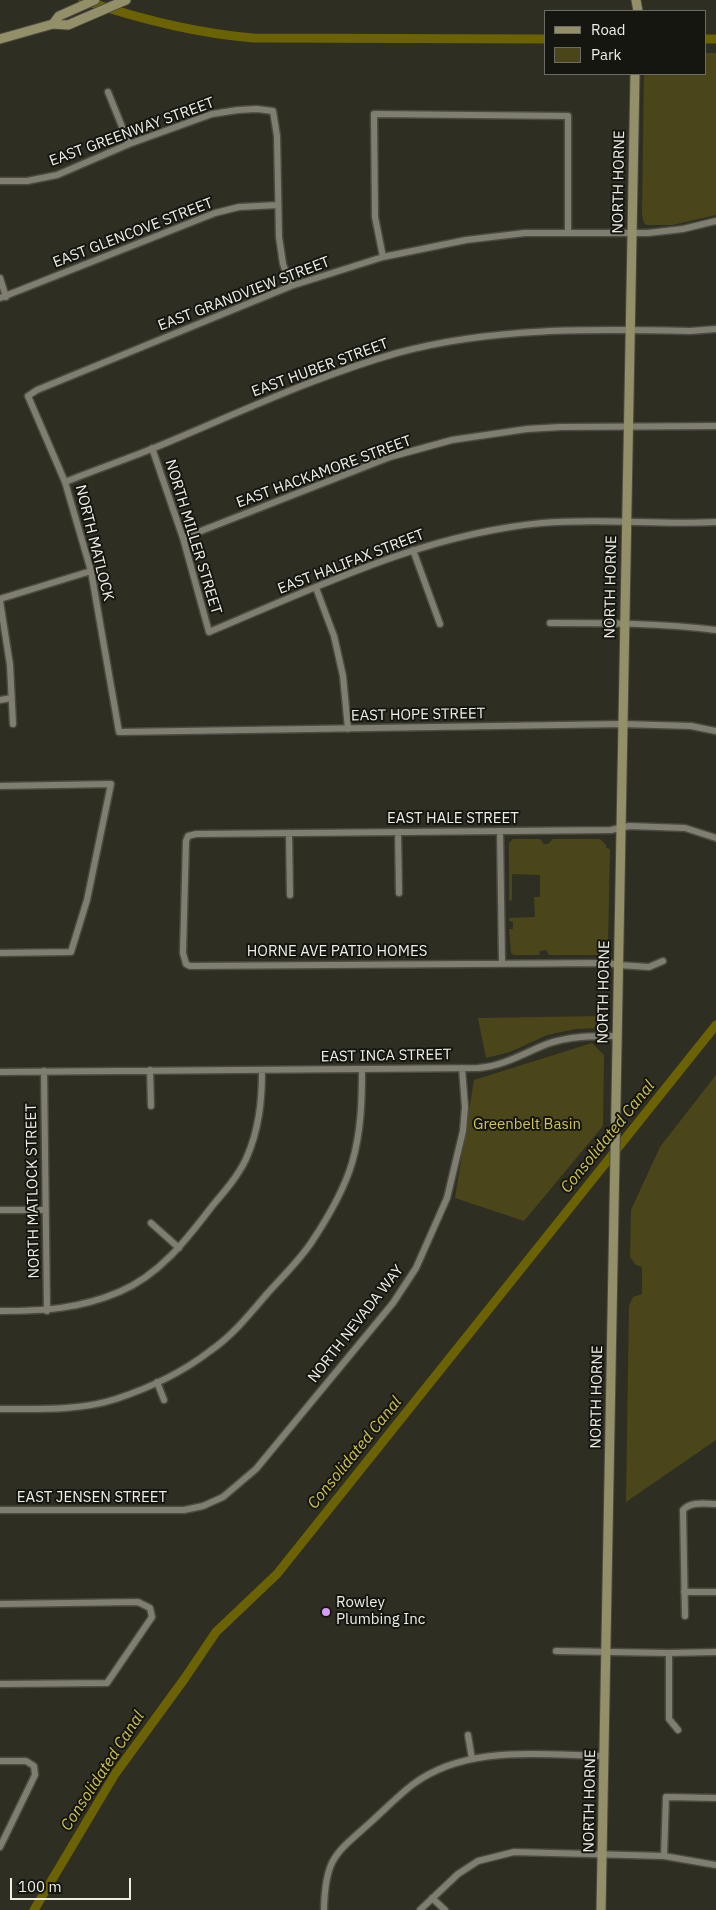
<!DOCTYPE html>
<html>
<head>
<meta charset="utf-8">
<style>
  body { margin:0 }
  #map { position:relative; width:716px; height:1910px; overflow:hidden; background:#2f2e23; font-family:"IBM Plex Sans",sans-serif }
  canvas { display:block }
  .legend { position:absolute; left:544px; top:10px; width:162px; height:65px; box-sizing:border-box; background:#161611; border:1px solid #6c6c66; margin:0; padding:6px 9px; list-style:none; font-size:15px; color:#eeede6 }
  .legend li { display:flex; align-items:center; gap:10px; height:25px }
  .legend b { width:25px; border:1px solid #6c6c66 }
  .scale { position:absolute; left:10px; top:1878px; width:121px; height:22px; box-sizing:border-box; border:2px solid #eeede6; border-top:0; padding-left:6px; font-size:15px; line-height:18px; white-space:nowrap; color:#eeede6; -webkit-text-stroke:4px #161611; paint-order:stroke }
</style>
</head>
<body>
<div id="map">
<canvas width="716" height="1910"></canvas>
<ul class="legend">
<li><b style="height:6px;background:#938f68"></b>Road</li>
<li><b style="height:14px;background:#4b4619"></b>Park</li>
</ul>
<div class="scale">100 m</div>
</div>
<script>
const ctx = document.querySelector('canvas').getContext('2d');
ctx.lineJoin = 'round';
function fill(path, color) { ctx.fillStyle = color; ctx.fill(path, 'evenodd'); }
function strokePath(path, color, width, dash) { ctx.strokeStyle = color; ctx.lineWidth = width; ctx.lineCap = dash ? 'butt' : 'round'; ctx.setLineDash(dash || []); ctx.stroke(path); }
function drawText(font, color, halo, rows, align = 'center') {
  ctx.font = font + ' "IBM Plex Sans",sans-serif'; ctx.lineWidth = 4; ctx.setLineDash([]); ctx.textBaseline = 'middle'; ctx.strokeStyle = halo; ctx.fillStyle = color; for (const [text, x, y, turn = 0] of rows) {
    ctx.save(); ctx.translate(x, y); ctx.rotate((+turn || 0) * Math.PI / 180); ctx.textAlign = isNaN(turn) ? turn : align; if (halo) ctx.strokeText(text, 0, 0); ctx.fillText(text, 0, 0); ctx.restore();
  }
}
const green = new Path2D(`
  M705,53H716V215L672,225H647L644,223L642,215L644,74H705Z
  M513,839H540L544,844H548L553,839H600L606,845V848L610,849L608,943H604V946L598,955H549L546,950L540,951L539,955H514L511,953L509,929H513V922L509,921V918L535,917L534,897H540V875L512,874V900L509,901V843Z
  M603,1016L606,1018V1023L596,1028L576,1029L547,1035L510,1052L486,1058L478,1018Z
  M592,1043L604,1055L603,1126L524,1221L455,1198L474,1080Z
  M716,1075V1440L626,1502L629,1306L633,1297L642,1294V1267L636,1265L630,1257L631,1210L660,1147Z`);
const canal = new Path2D(`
  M83,0C139,19 194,33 253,38L545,39
  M705,39H716
  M34,1910L115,1774L185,1678L216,1632L277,1574L716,1025`);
const street = new Path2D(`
  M108,92L129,144
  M0,181H27L57,175L129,144L212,114L238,110L257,109L273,111L277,136L279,237L283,264L291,286
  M716,221L683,229L648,233H525L466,240L383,257L291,286L37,390L28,396L65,482L91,571L119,732L622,724L691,726L716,731
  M383,257L375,217L374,114L568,116V233
  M0,278L6,297
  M0,298L215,213L239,207L278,205
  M152,448L183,538L209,632C317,587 424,534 542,523C600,518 658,525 716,522
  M65,482C95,470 124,460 154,448C234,415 313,377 397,353C493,327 592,329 690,331L716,329
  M183,538L390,457L452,440L527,429L561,427L716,426
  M413,550L440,624
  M316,588L334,636L343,676L348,729
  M0,599L91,571
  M0,601L10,665L13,724
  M550,623C605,623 661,623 716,630
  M0,700L11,698
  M0,786L111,784L87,900L71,952L0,953
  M500,831L502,963
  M398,832L399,893
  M289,833L290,895
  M663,961L649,967L618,965L608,963L190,966L186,964L183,953L186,841L188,836L196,834L611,830L629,826L685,828L716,838
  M150,1070L151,1106
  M44,1071L47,1311
  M0,1072L478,1068C504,1066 524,1053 547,1044C569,1036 593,1036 616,1036
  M0,1210H45
  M151,1223L179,1248
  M0,1311C43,1311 79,1309 119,1292C160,1275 187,1239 213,1205C225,1191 238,1176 246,1159C259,1130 262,1101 262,1070
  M157,1382L164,1400
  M0,1409C38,1409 79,1411 116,1399C149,1388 183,1372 210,1351C232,1336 249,1315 266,1295C281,1278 298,1262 311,1243C327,1219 344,1190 352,1163C361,1132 362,1102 362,1069
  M0,1510H184L203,1506L223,1497L256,1469L393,1303L416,1268L447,1198L463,1131L465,1107L462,1068
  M684,1592H716
  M0,1604L138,1602L150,1608L152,1617L107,1683L0,1684
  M685,1616L683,1510C691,1501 705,1504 716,1504
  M556,1651L669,1653L716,1652
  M669,1653V1719L678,1730
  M468,1735L472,1759
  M0,1761H26L34,1766L35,1775L0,1847
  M664,1856L666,1797L716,1798
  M432,1898L445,1910
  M324,1910C325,1858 335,1854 372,1821C385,1809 398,1796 412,1785C466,1744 541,1755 605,1756
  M420,1910L458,1874L478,1861L514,1852L664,1856L716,1865`);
const secondary = new Path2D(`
  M636,0L638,11
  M53,24L59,16L95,0
  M0,39L53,24L68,25L126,0
  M601,1910L635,74`);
const markers = [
  [326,1612,5,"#d79bf9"]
];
const streetNames = [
  ["EAST GREENWAY STREET",132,132,-20],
  ["NORTH HORNE",619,182,-89],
  ["EAST GLENCOVE STREET",133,233,-21],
  ["EAST GRANDVIEW STREET",244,294,-21],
  ["EAST HUBER STREET",320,368,-20],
  ["EAST HACKAMORE STREET",324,472,-20],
  ["NORTH MILLER STREET",193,537,73],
  ["NORTH MATLOCK",94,543,76],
  ["EAST HALIFAX STREET",351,562,-21],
  ["NORTH HORNE",611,587,-89],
  ["EAST HOPE STREET",418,715,-1],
  ["EAST HALE STREET",453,819],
  ["HORNE AVE PATIO HOMES",337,952],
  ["NORTH HORNE",604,992,-89],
  ["EAST INCA STREET",386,1056,-1],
  ["NORTH MATLOCK STREET",33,1191,-91],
  ["NORTH NEVADA WAY",356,1324,-52],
  ["NORTH HORNE",597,1397,-89],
  ["EAST JENSEN STREET",92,1498],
  ["NORTH HORNE",590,1801,-89]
];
const parkNames = [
  ["Greenbelt Basin",527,1125]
];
const poiNames = [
  ["Rowley",336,1603],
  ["Plumbing Inc",336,1620]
];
const waterNames = [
  ["Consolidated Canal",608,1137,-51],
  ["Consolidated Canal",355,1453,-51],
  ["Consolidated Canal",103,1771,-57]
];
fill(green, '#4b4619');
strokePath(canal, '#6b6204', 9);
strokePath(street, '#4b4a40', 9);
strokePath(secondary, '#4b4a40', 11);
strokePath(street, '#7f7e71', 6);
strokePath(secondary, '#938f68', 9);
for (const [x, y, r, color] of markers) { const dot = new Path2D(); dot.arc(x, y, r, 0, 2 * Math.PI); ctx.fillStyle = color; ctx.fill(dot); strokePath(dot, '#161611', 2); }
drawText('15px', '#eeede6', '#161611', streetNames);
drawText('15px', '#d1c456', '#161611', parkNames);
drawText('15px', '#eeede6', '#161611', poiNames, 'left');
drawText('italic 16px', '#cfc254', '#161611', waterNames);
</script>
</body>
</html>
